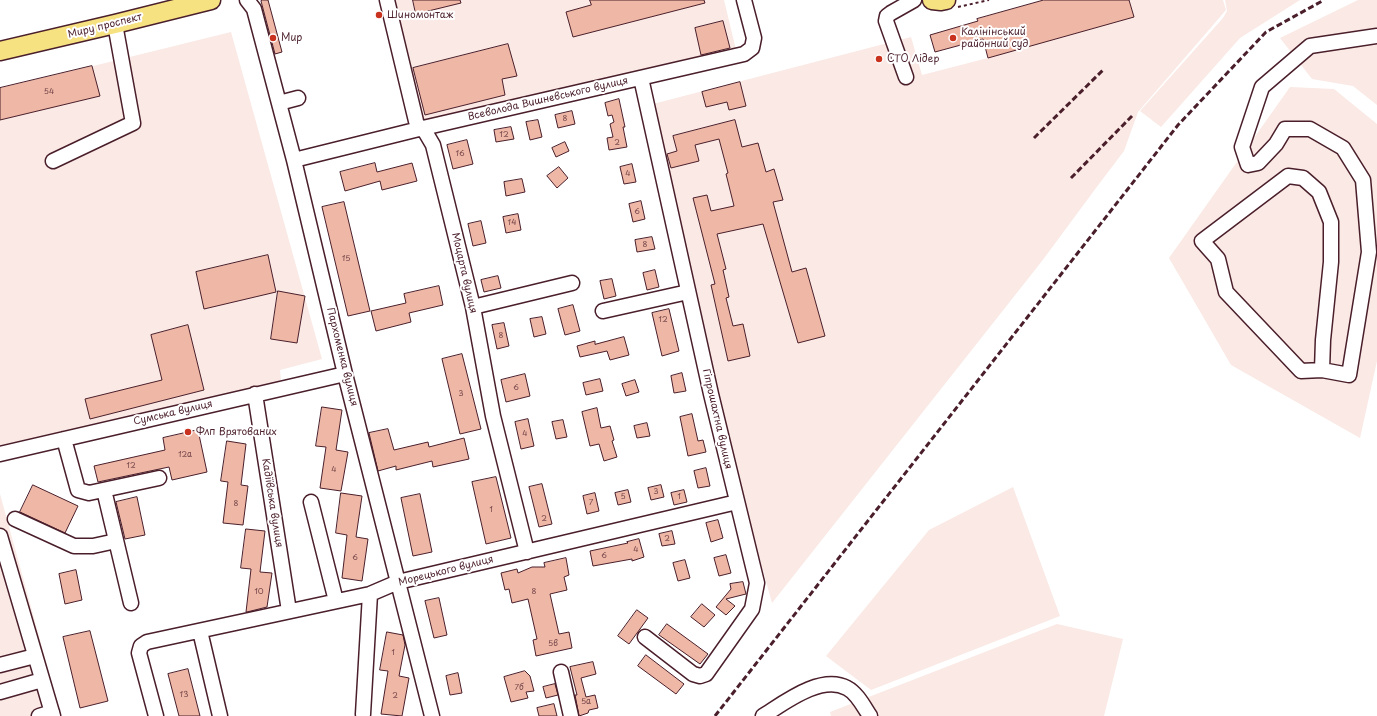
<!DOCTYPE html>
<html>
<head>
<meta charset="utf-8">
<style>
  body { margin:0 }
  canvas { display:block; background:#fff }
</style>
</head>
<body>
<canvas width="1377" height="716"></canvas>
<script>
const ctx = document.querySelector('canvas').getContext('2d');
ctx.lineJoin = 'round';
function fill(path, color) { ctx.fillStyle = color; ctx.fill(path, 'evenodd'); }
function strokePath(path, color, width, dash) { ctx.strokeStyle = color; ctx.lineWidth = width; ctx.lineCap = dash ? 'butt' : 'round'; ctx.setLineDash(dash || []); ctx.stroke(path); }
function drawText(font, color, halo, rows, align = 'center') {
  ctx.font = font + ' "Playpen Sans",sans-serif'; ctx.lineWidth = 4; ctx.setLineDash([]); ctx.textBaseline = 'middle'; ctx.strokeStyle = halo; ctx.fillStyle = color; for (const [text, x, y, turn = 0] of rows) {
    ctx.save(); ctx.translate(x, y); ctx.rotate((+turn || 0) * Math.PI / 180); ctx.textAlign = isNaN(turn) ? turn : align; if (halo) ctx.strokeText(text, 0, 0); ctx.fillText(text, 0, 0); ctx.restore();
  }
}
const built = new Path2D(`
  M394,0H724L736,50L422,122Z
  M1044,0H1223L1226,10L1138,112L1124,151L1096,188L1042,261L772,603L731,455L653,104L911,37L922,75L988,58L977,19Z
  M1225,0H1300L1240,38L1161,127L1140,111L1223,18L1227,11Z
  M1358,0H1377V105L1353,86L1312,79L1280,38Z
  M231,32L322,359L280,370L281,381L0,447V89Z
  M1290,87L1334,89L1377,124V361L1360,438L1231,365L1169,258Z
  M1013,487L1060,616L871,690L826,656L929,530Z
  M0,494L61,716H0Z
  M1057,624L1123,639L1104,716H831L830,712Z`);
const building = new Path2D(`
  M263,0H268L282,52L275,54L261,1Z
  M413,0H460L461,3L416,14Z
  M590,0H704L705,3L573,37L566,12L591,5Z
  M1044,0H1129L1134,17L988,58L983,39L935,52L930,35L978,21L977,19Z
  M723,21L730,48L701,55L695,28Z
  M508,44L517,76L502,79L505,95L425,115L413,68Z
  M92,66L100,96L0,120V88Z
  M740,82L746,106L729,110L727,102L706,107L702,92Z
  M619,99L625,127H623L627,147L609,150L607,138L613,137L610,124L614,122L612,115L608,116L605,103Z
  M572,111L575,124L558,128L555,115Z
  M538,120L542,137L530,140L526,122Z
  M735,120L742,147L758,143L766,172L774,169L783,200L773,202L792,272L806,268L825,336L798,343L763,224L717,234L726,269L723,270L729,297L726,298L733,326L743,324L750,356L728,361L711,285L715,284L693,198L707,195L711,211L734,206L726,174L728,173L719,139L695,145L699,161L671,168L667,154L677,151L673,136Z
  M511,127L514,139L496,142L494,130Z
  M467,140L473,164L453,169L447,145Z
  M565,142L569,151L556,157L552,148Z
  M375,163L377,172L412,163L417,181L382,190L380,181L345,191L340,172Z
  M632,164L636,182L624,184L620,167Z
  M559,167L568,178L557,188L547,176Z
  M522,179L525,192L506,196L504,182Z
  M641,201L645,219L633,222L629,204Z
  M344,202L370,311L348,316L322,207Z
  M518,214L521,230L506,233L503,217Z
  M481,221L486,243L473,246L468,224Z
  M652,237L655,249L637,252L635,240Z
  M268,255L276,292L204,309L196,272Z
  M655,270L659,287L647,290L643,273Z
  M498,276L501,288L484,292L481,280Z
  M612,279L616,296L604,299L600,281Z
  M439,286L443,305L409,313L411,322L376,331L371,311L406,303L404,294Z
  M278,291L305,296L297,343L271,339Z
  M573,305L580,331L565,335L558,309Z
  M669,309L679,351L662,356L652,313Z
  M542,317L546,334L534,337L530,319Z
  M504,323L509,346L497,349L492,325Z
  M188,325L204,390L90,419L85,399L162,380L151,335Z
  M624,337L629,355L610,360L607,351L580,357L577,346L595,341V344Z
  M462,354L481,429L460,434L442,359Z
  M682,373L686,391L674,393L671,376Z
  M525,374L530,396L506,402L501,380Z
  M600,379L603,391L586,395L583,383Z
  M635,380L639,392L626,396L622,384Z
  M322,407L342,410L336,450L348,452L341,491L320,488L326,447L316,446Z
  M597,408L601,428L610,426L614,440L612,441L617,457L604,461L599,444L590,446L582,412Z
  M692,414L698,441L703,440L706,452L688,456L680,417Z
  M528,419L534,446L521,449L515,422Z
  M563,420L567,437L556,439L552,422Z
  M647,423L650,436L637,438L634,426Z
  M388,429L394,450L428,442L429,447L464,438L469,459L433,467L432,461L396,470V466L378,471L369,433Z
  M198,430L207,472L172,480L169,467L98,482L94,466L165,450L163,438Z
  M227,441L246,444L241,485L248,486L243,525L223,523L228,482L221,481Z
  M706,468L710,486L698,488L694,471Z
  M496,477L511,538L486,544L472,482Z
  M542,484L552,524L539,527L529,487Z
  M33,485L78,506L65,533L20,512Z
  M661,485L664,497L651,500L648,488Z
  M628,490L631,502L618,505L615,493Z
  M684,490L687,502L674,505L671,493Z
  M341,493L362,496L356,537L368,539L362,581L342,578L347,535L336,533Z
  M595,493L599,511L587,514L583,496Z
  M420,494L432,552L413,556L401,498Z
  M137,497L145,535L125,539L116,502Z
  M718,520L723,538L711,542L706,523Z
  M246,529L265,531L260,572L272,573L267,607L247,612H246L251,569L241,568Z
  M672,531L675,544L662,546L659,534Z
  M639,539L644,557L632,561V559L593,566L590,551L628,543L627,542Z
  M726,555L731,573L719,576L714,558Z
  M566,558L569,575L564,577L567,590L550,594L559,634L569,632L572,648L536,656L533,640L537,639L528,599L512,603L509,589L505,590L501,573L517,569L518,573L532,567H545L544,563Z
  M685,560L690,578L678,581L673,563Z
  M76,570L82,600L65,604L59,574Z
  M743,582L746,594L726,599L735,606L726,615L716,607L731,589L730,584Z
  M439,598L447,635L434,638L425,601Z
  M702,604L715,615L704,627L691,617Z
  M637,610L648,618L629,644L618,636Z
  M667,624L708,654L700,664L659,635Z
  M90,631L108,701L80,708L63,637Z
  M387,632L403,635L405,645L399,676L409,678L402,716L381,714L388,671L380,670Z
  M646,655L684,684L676,694L638,666Z
  M593,662L596,674L581,678L586,697L595,695L598,708L589,710L588,713L579,716L575,695H577L570,667Z
  M188,669L200,716H179L168,674Z
  M525,671L530,676L534,691L526,692L528,698L511,702L504,677Z
  M458,673L462,693L450,695L446,676Z
  M555,684L558,695L546,698L543,687Z
  M554,704L557,716H539L537,708Z`);
const path = new Path2D(`
  M958,7L989,0`);
const minor = new Path2D(`
  M247,0L254,9L294,160L345,374L432,716
  M387,0L416,121L418,126L423,128L433,145L473,307L493,416L527,552
  M906,77L886,21L887,16L891,13L914,0
  M641,78L711,394L757,583L752,609L706,674L700,676L693,674L645,637
  M279,103L298,98
  M294,160L423,128L744,54L752,48L754,38L744,0
  M53,161L133,123L115,24
  M473,307L572,283
  M603,311L688,292
  M1322,370L1323,340L1331,262V222L1319,192L1303,178L1288,176L1202,241L1218,259L1226,292L1301,371L1322,370L1349,375L1369,252L1363,180L1343,148L1310,129H1285L1276,144L1258,163L1248,165L1242,147L1262,87L1310,46L1377,36
  M255,394L289,611
  M64,439L78,490L89,493L159,478
  M0,454L345,374
  M104,490L131,603
  M311,502L336,601
  M15,519L74,546H93L116,541
  M0,536L53,716
  M200,631L220,716
  M0,665L35,656
  M561,672L571,716
  M0,692L42,680
  M363,714L370,594
  M39,716L52,712
  M156,716L139,653L141,646L147,642L370,594L398,582L737,502
  M763,716C784,703 821,674 847,688C857,693 864,707 870,716`);
const major = new Path2D(`
  M932,0L941,1L946,0
  M0,51L115,24L211,0`);
const rail = new Path2D(`
  M1034,138L1103,70
  M1071,178L1133,115
  M715,716L1178,125L1266,32L1324,0`);
const markers = [
  [379,15,4,"#c8321e"],
  [273,38,4,"#c8321e"],
  [953,38,4,"#c8321e"],
  [879,59,4,"#c8321e"],
  [188,432,4,"#c8321e"]
];
const numberNames = [
  ["54",49,92],
  ["8",565,119],
  ["12",504,135],
  ["2",617,143],
  ["16",460,154],
  ["4",628,174],
  ["6",637,212],
  ["14",512,223],
  ["8",645,245],
  ["15",346,259],
  ["12",663,320],
  ["8",501,336],
  ["6",516,388],
  ["3",461,394],
  ["4",525,434],
  ["12а",185,455],
  ["12",131,466],
  ["4",334,470],
  ["3",656,492],
  ["5",623,497],
  ["1",679,497],
  ["7",591,503],
  ["8",236,504],
  ["1",491,510],
  ["2",544,519],
  ["2",667,539],
  ["4",636,550],
  ["6",604,556],
  ["6",355,558],
  ["10",259,592],
  ["8",534,592],
  ["5в",553,644],
  ["1",393,653],
  ["7б",519,688],
  ["13",184,695],
  ["2",395,696],
  ["5а",586,702]
];
const poiNames = [
  ["Шиномонтаж",387,15],
  ["Калінінський",961,32],
  ["районний суд",961,44],
  ["Мир",281,38],
  ["СТО Лідер",887,59],
  ["Флп Врятованих",196,432]
];
const streetNames = [
  ["Миру проспект",105,26,-14],
  ["Всеволода Вишневського вулиця",548,99,-13],
  ["Моцарта вулиця",464,273,77],
  ["Пархоменка вулиця",342,357,76],
  ["Сумська вулиця",173,413,-13],
  ["Гіпрошахтна вулиця",717,419,77],
  ["Кадіївська вулиця",272,503,81],
  ["Морецького вулиця",446,571,-14]
];
fill(built, '#fae9e4');
fill(building, '#efb7a5');
strokePath(building, '#4a1f2b', 1);
strokePath(minor, '#4a1f2b', 17);
strokePath(major, '#4a1f2b', 21);
strokePath(path, '#4a1f2b', 2, [3, 3]);
strokePath(minor, '#fff', 14);
strokePath(major, '#f6e281', 18);
strokePath(rail, '#4a1f2b', 3, [6, 3]);
for (const [x, y, r, color] of markers) { const dot = new Path2D(); dot.arc(x, y, r, 0, 2 * Math.PI); ctx.fillStyle = color; ctx.fill(dot); strokePath(dot, '#fff', 1.5); }
drawText('8px', '#73454a', null, numberNames);
drawText('10px', '#4a1f2b', '#fff', poiNames, 'left');
drawText('10px', '#4a1f2b', '#fff', streetNames);
</script>
</body>
</html>
